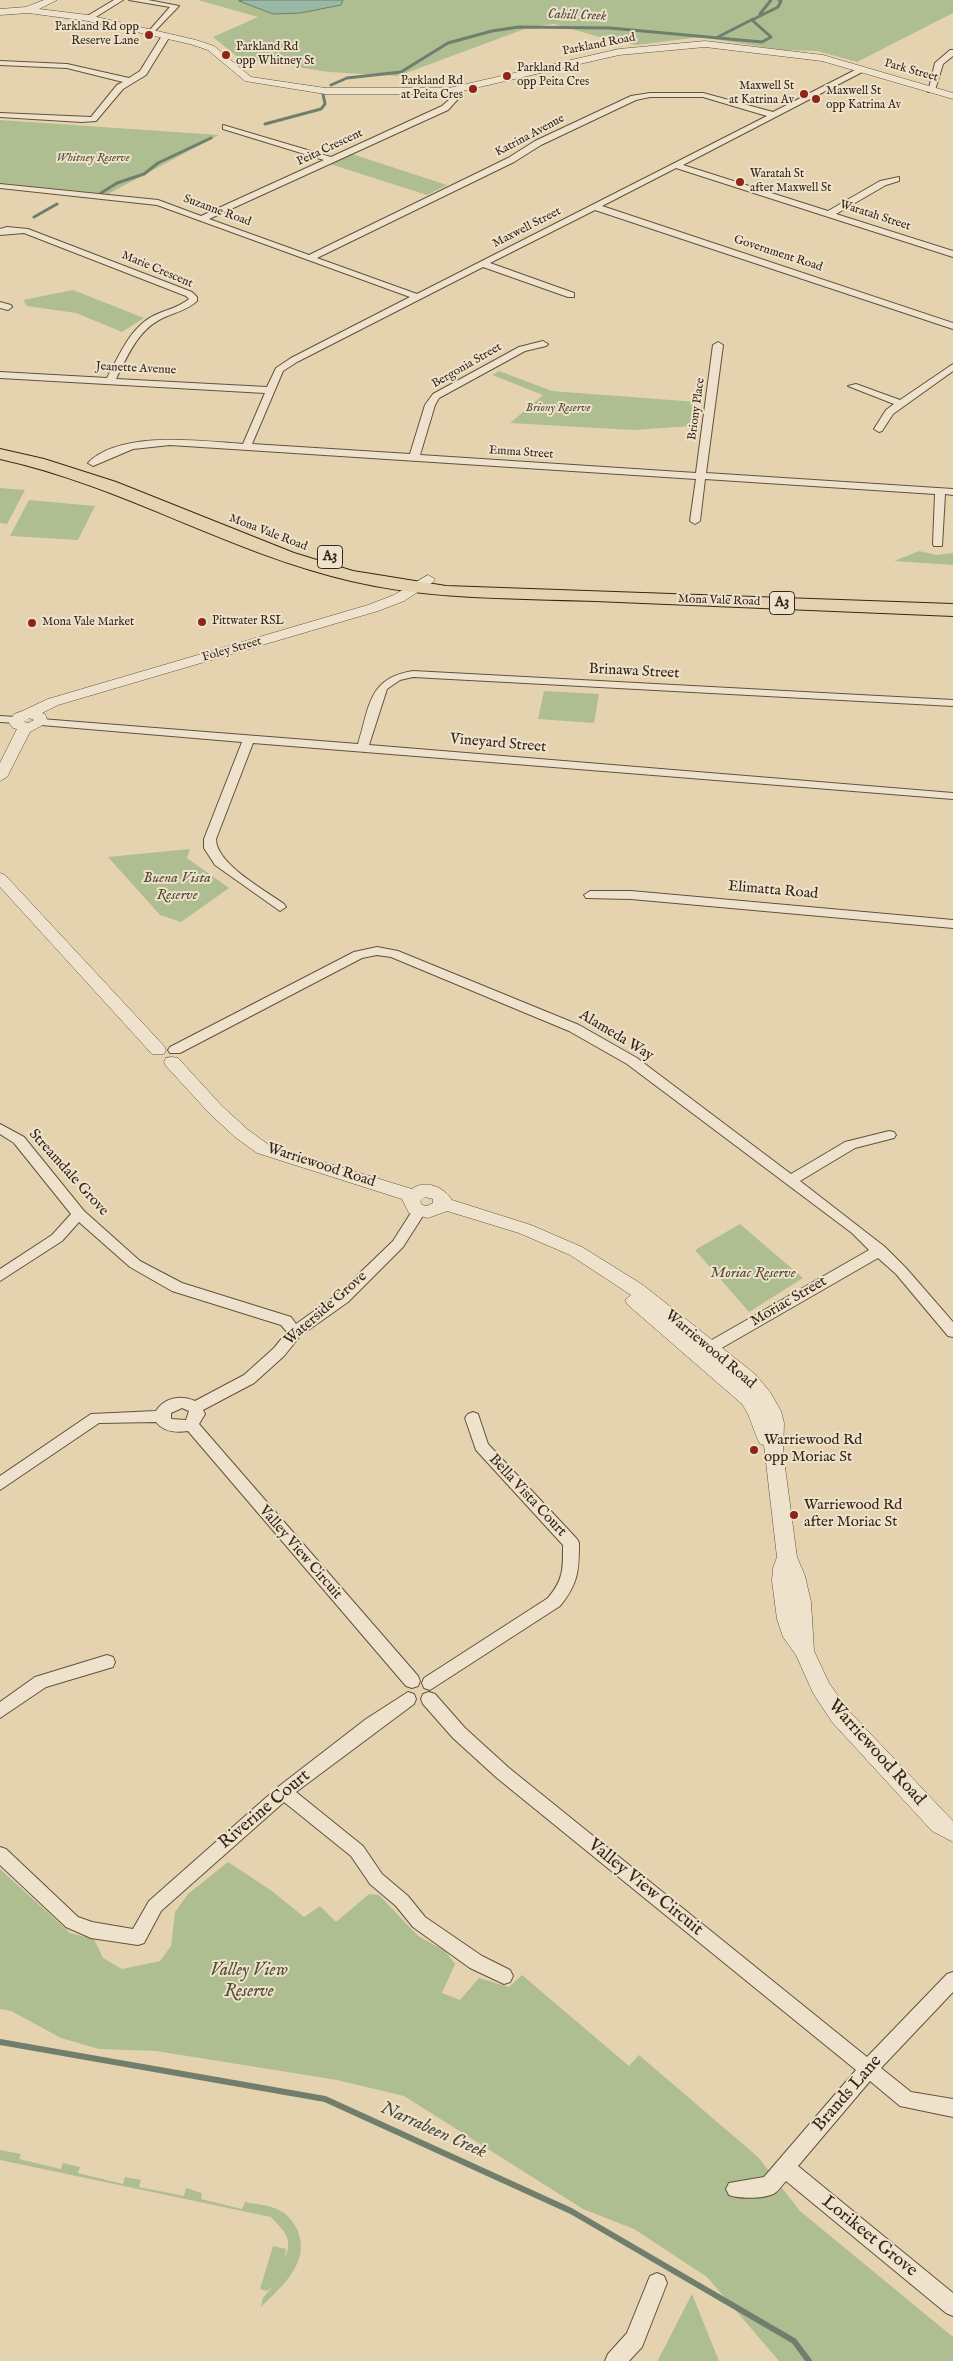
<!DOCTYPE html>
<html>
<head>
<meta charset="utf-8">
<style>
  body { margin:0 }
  canvas { display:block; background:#e5d3b0 }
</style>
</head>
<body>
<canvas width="953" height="2361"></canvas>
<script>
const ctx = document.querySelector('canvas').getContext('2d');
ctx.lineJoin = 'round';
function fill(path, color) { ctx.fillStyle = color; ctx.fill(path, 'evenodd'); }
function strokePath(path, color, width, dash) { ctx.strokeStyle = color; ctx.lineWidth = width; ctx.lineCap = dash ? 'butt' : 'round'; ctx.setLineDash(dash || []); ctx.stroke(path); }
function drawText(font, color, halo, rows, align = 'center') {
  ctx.font = font + ' "IM FELL English",serif'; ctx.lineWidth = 4; ctx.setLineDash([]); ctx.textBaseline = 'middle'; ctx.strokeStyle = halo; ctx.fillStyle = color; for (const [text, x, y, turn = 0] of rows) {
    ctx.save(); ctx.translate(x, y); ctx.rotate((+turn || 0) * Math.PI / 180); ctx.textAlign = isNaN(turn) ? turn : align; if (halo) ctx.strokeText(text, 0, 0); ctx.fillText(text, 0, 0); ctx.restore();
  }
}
const green = new Path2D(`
  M198,0H953V13L857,62L817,51L782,50L701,37L636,45L607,39L554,24L530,27L398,76L329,72L239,58L213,37L258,17Z
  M0,120L219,135L108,194L0,183Z
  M352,154L447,185L427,195L330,164Z
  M73,290L144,318L122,332L76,313L27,306L23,300Z
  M499,371L552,391L697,402L692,426L633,430L510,423L543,395L492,375Z
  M0,488L25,490L7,524L0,523Z
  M29,500L95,506L78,540L10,536Z
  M919,551L937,555L953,553V565L894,561Z
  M544,691L599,694L594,723L538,719Z
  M190,849L187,858L229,888L181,922L160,915L108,857Z
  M740,1224L803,1278L749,1312L695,1250Z
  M228,1862L272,1891L304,1917L320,1906L336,1922L369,1894L379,1895L418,1936L445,1951L455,1964L442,1993L460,2000L479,1978L509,1987L522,1975L629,2066L639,2055L758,2157L800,2211L953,2337V2361H779L707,2277L634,2229L583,2209L404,2096L337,2080L156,2051L99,2049L61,2038L11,2011L0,2009V1869L70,1933L94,1939L103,1958L122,1969L160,1961L171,1946L175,1912L188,1894Z
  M0,2150L21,2154L19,2159L61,2169L63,2163L80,2167L78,2173L123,2184L125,2177L141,2180L139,2187L184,2196L186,2188L202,2193L201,2199L242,2209L245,2202C256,2204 269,2205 279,2210C287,2213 293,2222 297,2229C312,2262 281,2287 261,2307L263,2298L273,2286L267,2291L260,2289L273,2246L286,2249L285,2257C294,2239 283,2230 271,2217L0,2160Z
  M692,2294L719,2361H658V2360Z`);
const water = new Path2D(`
  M243,0H343L341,5L300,13L273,14L239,1Z`);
const streamFar1 = new Path2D(`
  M760,14L771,0
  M718,37L753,19
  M331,85L347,78L401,72L448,43L492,31L519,27L610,28L762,42L771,37L752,20L778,7L781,1L779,0
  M265,124L321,109L325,104L323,94
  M101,193L117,183L144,174L158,163L211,138
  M34,217L57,204`);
const stream = new Path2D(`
  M0,2042L325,2099L571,2211L794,2341L809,2361`);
const minor = new Path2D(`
  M114,0H123L91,20L84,18Z
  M129,0H148L179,6L152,34L148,32L170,7Z
  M163,34L170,36L146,75L123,89L96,121L82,122L0,117V113L91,117L117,85L123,82L67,68L0,65V61L67,64L129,78L140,71Z
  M950,50H953V56L943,64L935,90L928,92L935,63Z
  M859,68L866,70L683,165L828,211L880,181L899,177V181L886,185L836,214L953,251V257L676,168L602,206L953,323V329L595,210L490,263L574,293V297H568L483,267L297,362L283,371L252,444L410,454L425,405L433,394L519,347L543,341L548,344L546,346L525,351L439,398L435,405L420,455L696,473L713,345L718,342L723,345L706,473L953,489V495L945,494L942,546H934L933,544L935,494L705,479L700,521L695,524L690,521L696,479L170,445L133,449L93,466L88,463C120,430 201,441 243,444L265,393L0,378V372L107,378C119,356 130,328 153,316C165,310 178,308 189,299L186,296L24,233L0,235V229L7,227L28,229L192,292L197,297V301C186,311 172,313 159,320C137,332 127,357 116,379L267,387L276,368L291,358L410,297L157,205L0,188V184L158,200L201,216L324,160L223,129V125L331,157L442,106L450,99L445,91L452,89L458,99L448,110L209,219L309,255L508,158L535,141L631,96L650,93H703L773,112ZM650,97H703L767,116L417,294L317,258L514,162L541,145L636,100Z
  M0,302L11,305L12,307L8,310L0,308Z
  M953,364V371L893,414L882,431L879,432L874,429L886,410L894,404L848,386L856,384L900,400Z
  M413,671L953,700V706L413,677L400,680L387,689L369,745L953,793V799L253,743L216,839C216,864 265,890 284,904L286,907L280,911L215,865L204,848V839L242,742L41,725L35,722L41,719L358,744C370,706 368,678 413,671Z
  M0,716L16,717L22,720L16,723L0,722Z
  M590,891H631L953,920V928L631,899L586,898L584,895Z
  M377,947L398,951L579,1025L637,1058L791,1174L845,1142L889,1131L894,1132L896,1135L894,1138L855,1148L800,1181L885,1247L906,1268L953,1322V1337L948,1336L896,1274L878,1258L706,1357H696L694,1353L696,1349L869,1250L852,1233L627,1064L569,1031L391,957L377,955L362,958L180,1053H170L168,1050L170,1047L354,952Z
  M0,1124L24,1137L84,1211L140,1261L182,1283L291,1317L296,1324L338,1294L393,1241L414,1208H424L426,1211L403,1247L348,1302L300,1336L284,1356L254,1383L203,1410L205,1414L199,1424L418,1676L420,1681L418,1686L412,1688L406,1686L188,1431C176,1433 164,1432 156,1422L99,1423L0,1490V1476L91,1414L156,1411C165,1397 181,1395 195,1401L244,1375L274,1348L287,1332L281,1325L172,1291L130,1267L79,1222L62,1241L0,1281V1269L52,1235L71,1214L14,1143L0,1134ZM182,1408L189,1411L186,1420L171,1419V1413Z
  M473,1412L478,1414L488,1444L577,1539L579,1543C579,1571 578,1584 560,1606L430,1690L424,1688L422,1683L424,1678L548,1598C564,1579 563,1568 563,1545L476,1450L465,1418L468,1414Z
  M107,1655L113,1657L115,1662L113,1667L46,1687L0,1718V1702L35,1677Z
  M408,1692L414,1694L416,1699L414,1704L296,1792L363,1846L382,1874L408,1896L425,1917L482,1956L510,1970L513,1976L510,1982L504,1984L470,1968L413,1927L396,1906L370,1884L351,1856L284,1802L161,1911L144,1943L138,1945L91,1938L66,1927L0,1865V1847L6,1849L78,1917L92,1922L133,1929L149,1901L278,1787L366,1719Z
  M429,1692L435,1694L465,1728L509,1768L867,2057L947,1974L953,1972V1992L881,2068L911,2092L953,2099V2117L900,2106L870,2081L798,2166L953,2293V2316L946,2313L786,2181C782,2185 779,2190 775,2193C764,2199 740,2199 729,2195L726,2189L729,2183L764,2177L856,2070L497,1778L453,1738L423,1704L421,1699L423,1694Z
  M657,2273L664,2276L667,2283L642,2347L629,2361H605L608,2354L627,2333L650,2276Z`);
const tertiary = new Path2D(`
  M44,0H57L39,9L88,15L196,40L214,46L251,77L325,88H449L619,49L705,41L823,55L953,93V99L822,61L705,47L619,55L449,94H325L245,81L208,50L190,44L88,21L28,13L0,15V9L26,7Z
  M428,575L435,579L433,582L404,601L378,611L58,705L42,713L45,714L48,722L30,732L7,777L0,781V763L17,729L13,728L9,723L14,714C27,710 36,704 48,699L368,605L394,595ZM29,718L34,720L28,723L24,722Z
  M0,873L5,875L164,1046L166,1050L164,1054H152L0,887Z
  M172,1057L178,1058L222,1106L247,1129L269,1145L412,1189C425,1179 444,1187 452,1200L531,1225L582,1247L643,1285L755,1374L770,1392L781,1411L784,1423L783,1452L797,1557L805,1576L811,1602L814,1651L829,1683L848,1710L953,1821V1842L932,1831L832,1722L813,1693L796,1655L783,1637L777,1619L772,1581L773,1568L777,1557L764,1445L760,1444C753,1431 751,1416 742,1404L628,1305L625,1300L631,1295L570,1255L519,1233L447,1211L428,1218L409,1213L402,1199L257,1153L235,1137L210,1114L166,1066L164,1062L166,1058ZM425,1197L433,1199V1203L427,1206L422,1205L420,1201Z`);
const trunk = new Path2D(`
  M0,449L44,459L116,482L294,553L353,571L446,586L953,604V616C834,611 714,606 595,601C513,598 432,600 351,581C230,553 123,486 0,459Z`);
const markers = [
  [149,35,5,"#8f2418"],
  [226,55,5,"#8f2418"],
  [507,76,5,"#8f2418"],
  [473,89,5,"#8f2418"],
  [804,94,5,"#8f2418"],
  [816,99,5,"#8f2418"],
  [740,182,5,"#8f2418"],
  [202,622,5,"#8f2418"],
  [32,623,5,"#8f2418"],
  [754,1450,5,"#8f2418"],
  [794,1515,5,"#8f2418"]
];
const farPoinames = [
  ["Parkland Rd opp",139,28,"right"],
  ["Reserve Lane",139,42,"right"],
  ["Parkland Rd",236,48],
  ["opp Whitney St",236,62],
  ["Parkland Rd",517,69],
  ["opp Peita Cres",517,83],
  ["Parkland Rd",463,82,"right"],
  ["at Peita Cres",463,96,"right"],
  ["Maxwell St",794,87,"right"],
  ["at Katrina Av",794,101,"right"],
  ["Maxwell St",826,92],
  ["opp Katrina Av",826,106],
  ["Waratah St",750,175],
  ["after Maxwell St",750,189],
  ["Pittwater RSL",212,622],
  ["Mona Vale Market",42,623]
];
const farStreetnames = [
  ["Parkland Road",599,45,-11],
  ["Park Street",911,71,16],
  ["Katrina Avenue",530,136,-28],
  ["Peita Crescent",330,148,-25],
  ["Suzanne Road",217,211,20],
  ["Waratah Street",875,216,18],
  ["Maxwell Street",527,228,-27],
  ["Government Road",778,254,18],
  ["Marie Crescent",157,270,23],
  ["Bergonia Street",467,366,-30],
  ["Jeanette Avenue",136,369,3],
  ["Briony Place",697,409,-82],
  ["Emma Street",521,453,4],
  ["Mona Vale Road",268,533,21],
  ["Mona Vale Road",719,601,2],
  ["Foley Street",232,650,-16]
];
const farParknames = [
  ["Whitney Reserve",93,159],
  ["Briony Reserve",558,409]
];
const farWaternames = [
  ["Cahill Creek",577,16,2]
];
const shields = [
  [330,557,25],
  [782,603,25]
];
const shieldNames = [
  ["A3",330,557],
  ["A3",782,603]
];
const streetNames = [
  ["Brinawa Street",634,672,3],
  ["Vineyard Street",498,744,5],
  ["Elimatta Road",773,891,5],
  ["Alameda Way",616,1036,31],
  ["Warriewood Road",321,1166,18],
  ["Streamdale Grove",68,1173,48],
  ["Moriac Street",789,1302,-30],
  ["Waterside Grove",326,1309,-41],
  ["Warriewood Road",710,1350,40],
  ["Bella Vista Court",527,1496,47],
  ["Valley View Circuit",300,1553,49]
];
const parkNames = [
  ["Buena Vista",177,879],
  ["Reserve",177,896],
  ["Moriac Reserve",753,1274]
];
const poiNames = [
  ["Warriewood Rd",764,1441],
  ["opp Moriac St",764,1458],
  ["Warriewood Rd",804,1506],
  ["after Moriac St",804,1523]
];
const nearStreetnames = [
  ["Warriewood Road",876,1753,48],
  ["Riverine Court",265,1810,-40],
  ["Valley View Circuit",645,1888,39],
  ["Brands Lane",848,2094,-49],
  ["Lorikeet Grove",869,2237,39]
];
const nearParknames = [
  ["Valley View",249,1971],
  ["Reserve",249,1992]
];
const nearWaternames = [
  ["Narrabeen Creek",433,2131,24]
];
fill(green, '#aebe90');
fill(water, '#97b9a6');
strokePath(water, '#707f6d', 1);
strokePath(streamFar1, '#707f6d', 3);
strokePath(stream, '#707f6d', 6);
strokePath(minor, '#61523e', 2);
strokePath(tertiary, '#61523e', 1);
strokePath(trunk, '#352718', 2);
fill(minor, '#eee2cc');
fill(tertiary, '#eee2cc');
fill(trunk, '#e5d3b0');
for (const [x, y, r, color] of markers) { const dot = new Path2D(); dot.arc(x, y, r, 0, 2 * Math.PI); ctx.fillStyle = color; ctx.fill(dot); strokePath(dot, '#eee2cc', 2); }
drawText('12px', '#352718', '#eee2cc', farPoinames, 'left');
drawText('12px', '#352718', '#eee2cc', farStreetnames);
drawText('italic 12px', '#534d36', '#eee2cc', farParknames);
drawText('italic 14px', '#4e4c3c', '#eee2cc', farWaternames);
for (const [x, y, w] of shields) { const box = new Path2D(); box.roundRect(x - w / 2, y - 11.5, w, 23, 4); ctx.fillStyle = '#eee2cc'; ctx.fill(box); strokePath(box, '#352718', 1); }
drawText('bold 14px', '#352718', null, shieldNames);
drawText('15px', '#352718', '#eee2cc', streetNames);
drawText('italic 15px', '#534d36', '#eee2cc', parkNames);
drawText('15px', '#352718', '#eee2cc', poiNames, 'left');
drawText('18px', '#352718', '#eee2cc', nearStreetnames);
drawText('italic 18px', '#534d36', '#eee2cc', nearParknames);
drawText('italic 19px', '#4e4c3c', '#eee2cc', nearWaternames);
</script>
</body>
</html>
